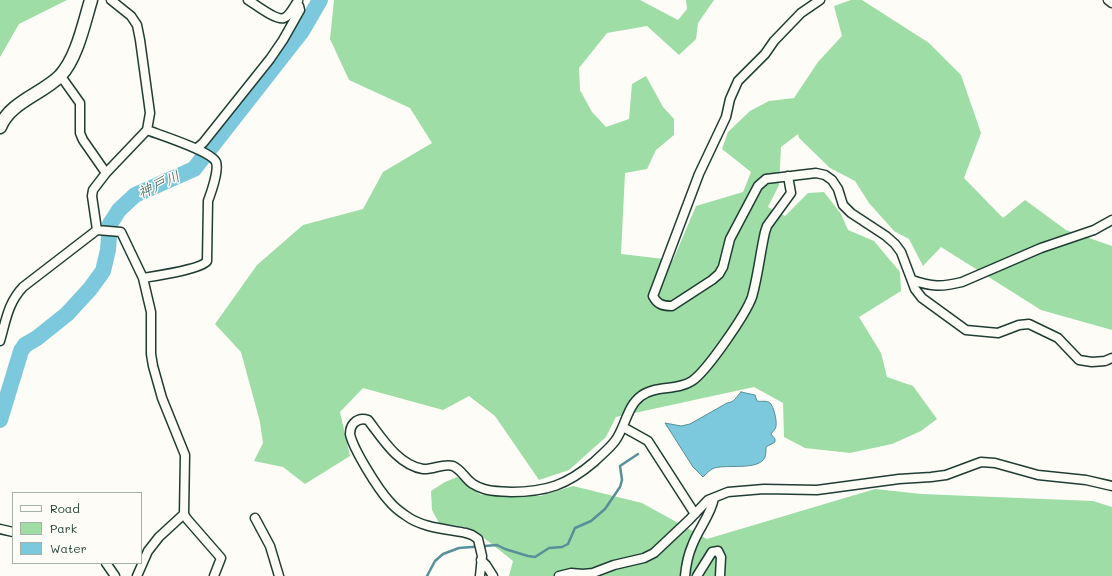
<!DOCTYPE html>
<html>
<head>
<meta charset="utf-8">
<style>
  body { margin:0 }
  #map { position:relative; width:1112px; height:576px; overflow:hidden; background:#fdfcf7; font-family:Mali,sans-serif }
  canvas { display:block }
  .legend { position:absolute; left:12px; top:492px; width:130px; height:72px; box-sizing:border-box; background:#fdfcf7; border:1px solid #a4b0a9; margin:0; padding:5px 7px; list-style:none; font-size:12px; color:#1f3d34 }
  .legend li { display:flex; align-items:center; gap:8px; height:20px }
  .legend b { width:20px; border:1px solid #a4b0a9 }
</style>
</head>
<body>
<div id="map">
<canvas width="1112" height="576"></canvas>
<ul class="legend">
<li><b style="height:5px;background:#fdfcf7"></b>Road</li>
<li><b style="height:11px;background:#9edda5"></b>Park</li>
<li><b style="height:11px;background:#7cc8dc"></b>Water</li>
</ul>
</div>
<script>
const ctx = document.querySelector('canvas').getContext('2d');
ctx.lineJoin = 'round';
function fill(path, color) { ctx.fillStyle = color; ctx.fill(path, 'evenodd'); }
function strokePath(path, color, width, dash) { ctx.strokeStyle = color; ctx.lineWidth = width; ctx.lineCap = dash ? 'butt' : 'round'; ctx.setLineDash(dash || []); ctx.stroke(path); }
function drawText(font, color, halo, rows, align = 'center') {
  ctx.font = font + ' Mali,"Klee One",sans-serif'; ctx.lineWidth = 3; ctx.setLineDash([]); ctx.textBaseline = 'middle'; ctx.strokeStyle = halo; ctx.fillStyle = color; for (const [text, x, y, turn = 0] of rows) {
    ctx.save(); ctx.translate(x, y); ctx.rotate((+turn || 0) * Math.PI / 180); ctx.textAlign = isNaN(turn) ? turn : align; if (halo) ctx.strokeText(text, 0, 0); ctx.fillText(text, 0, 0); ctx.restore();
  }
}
const green = new Path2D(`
  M0,0H67L19,24L0,57Z
  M334,0H640L678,20L687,9L686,0H714L698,23L696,39L679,55L647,26L607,33L579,68L580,90L592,112L606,127L629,119L632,84L646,76L663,107L674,119V135L656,150L647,169L625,173L621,254L673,260L696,206L743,192L751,172L722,149L728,132L750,111L769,101L794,98L818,62L842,36L834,6L851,0H862L929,43L961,75L981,133L964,178L1003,218L1025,200L1066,230L1112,246V330L1041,310L941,247L923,266L909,239L894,231L869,203L855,181L830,168L799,138L798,134L781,147L779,185L768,207L785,216L808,193L824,192L841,214L848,230L874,241L900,272L901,291L859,317L881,353L887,377L913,386L937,419L921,431L892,444L850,453L805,448L784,437L783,403L754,387L616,417L606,437L569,470L539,480L495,416L469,396L443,410L363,388L340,412L350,456L305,484L283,467L254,461L263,443L260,422L241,352L215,324L257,265L303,225L363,209L383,172L432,143L410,108L349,80L330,39Z
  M457,477L481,495L540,496L573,486L642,503L707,539L875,489L922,494L1093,501L1112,507V576H509L513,561L479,534L465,527L439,523L432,510L431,491L445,482Z`);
const water = new Path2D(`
  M741,392L755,395L757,401C762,402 767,400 770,403C774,407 777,421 776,426C776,429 773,431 771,434L775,439V442L766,447C766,450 766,454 765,457C759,472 723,463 712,469C709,471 706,474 703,477L693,467L665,423L681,426L690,424L727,403C735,402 736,397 741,392Z`);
const stream = new Path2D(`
  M427,576L435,561L443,554L459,548L497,545L505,549L528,556L535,557L549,548L562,547L568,544L575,528L591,521L605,509L620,487L622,480L620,466L638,454`);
const river = new Path2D(`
  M0,420L21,351L25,345L37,338L67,314L90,289L103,271L108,250L110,224L119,210L135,195L194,169L302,31L320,0`);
const street = new Path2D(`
  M248,0C255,4 276,21 284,18C290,16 294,6 298,1
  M820,0L801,13L774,41L765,54L738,81L730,99L726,117L699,174L653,296C657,304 662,306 672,306L712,280L719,274L723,267L730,239L758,186L766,179L816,173L825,175L832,180L838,189L843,205L851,213L886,236L895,244L901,252L915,289L922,298L966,330L998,333L1019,325L1029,324L1058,338L1079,360L1092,362L1105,361L1112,358
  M1108,0L1112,3
  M60,75L80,103V133L83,140L106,173
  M197,148L203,143L270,59L283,40L300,10L299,6L296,4
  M97,230L121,232L143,278L151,312V354L153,366L162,398L185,455L184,514L187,519L221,558L214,576
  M143,278C155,276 202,269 207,261L208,201C211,193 219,170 216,162C211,151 160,135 147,130
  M912,280C932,287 942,287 962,282L1041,248L1094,230L1112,220
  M0,341C6,320 8,303 23,287L97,230L92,196L93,190L106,173L147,130L150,113L140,40L137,25L131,16L111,0
  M623,427L648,441L695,514
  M255,518L270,546L279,576
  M0,529L13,532
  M481,560L486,565L493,576
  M106,563L115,576
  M137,576L148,551L159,537L184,514
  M480,576L482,556L478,539L472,535L466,533C446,529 422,528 405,515C399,511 393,506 389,501C378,489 353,449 350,434C350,430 351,426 354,423C358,419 362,418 368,420C382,438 398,465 423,469C433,470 443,463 453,466C462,470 465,479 473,484C476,486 481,488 484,489C493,492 502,491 511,492C546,492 567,485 594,462C601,455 609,449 615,441C625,428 627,406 641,396C655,385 677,391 692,381C707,371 746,314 752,297C758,276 760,254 765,232L767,226L791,193L788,176
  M559,576L571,573L583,574L593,573L614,565L644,558L654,553L689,520L708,500L728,492L764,489L817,490L899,479L931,477L946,475L981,462L995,463L1038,475L1086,480L1112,486
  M685,576C686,566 688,555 692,546C698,529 711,515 714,498
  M697,576L712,552L718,551L721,557L720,576`);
const secondary = new Path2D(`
  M0,127C10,102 42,94 60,76C77,58 84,23 91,0`);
const waterNames = [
  ["神戸川",159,185,-25]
];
fill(green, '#9edda5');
fill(water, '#7cc8dc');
strokePath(water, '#579099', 1);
strokePath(stream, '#579099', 2.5);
strokePath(river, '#7cc8dc', 16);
strokePath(street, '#1f3d34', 11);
strokePath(secondary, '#1f3d34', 15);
strokePath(street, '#fdfcf7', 8);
strokePath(secondary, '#fdfcf7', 12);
drawText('italic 15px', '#36605e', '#fdfcf7', waterNames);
</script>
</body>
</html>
